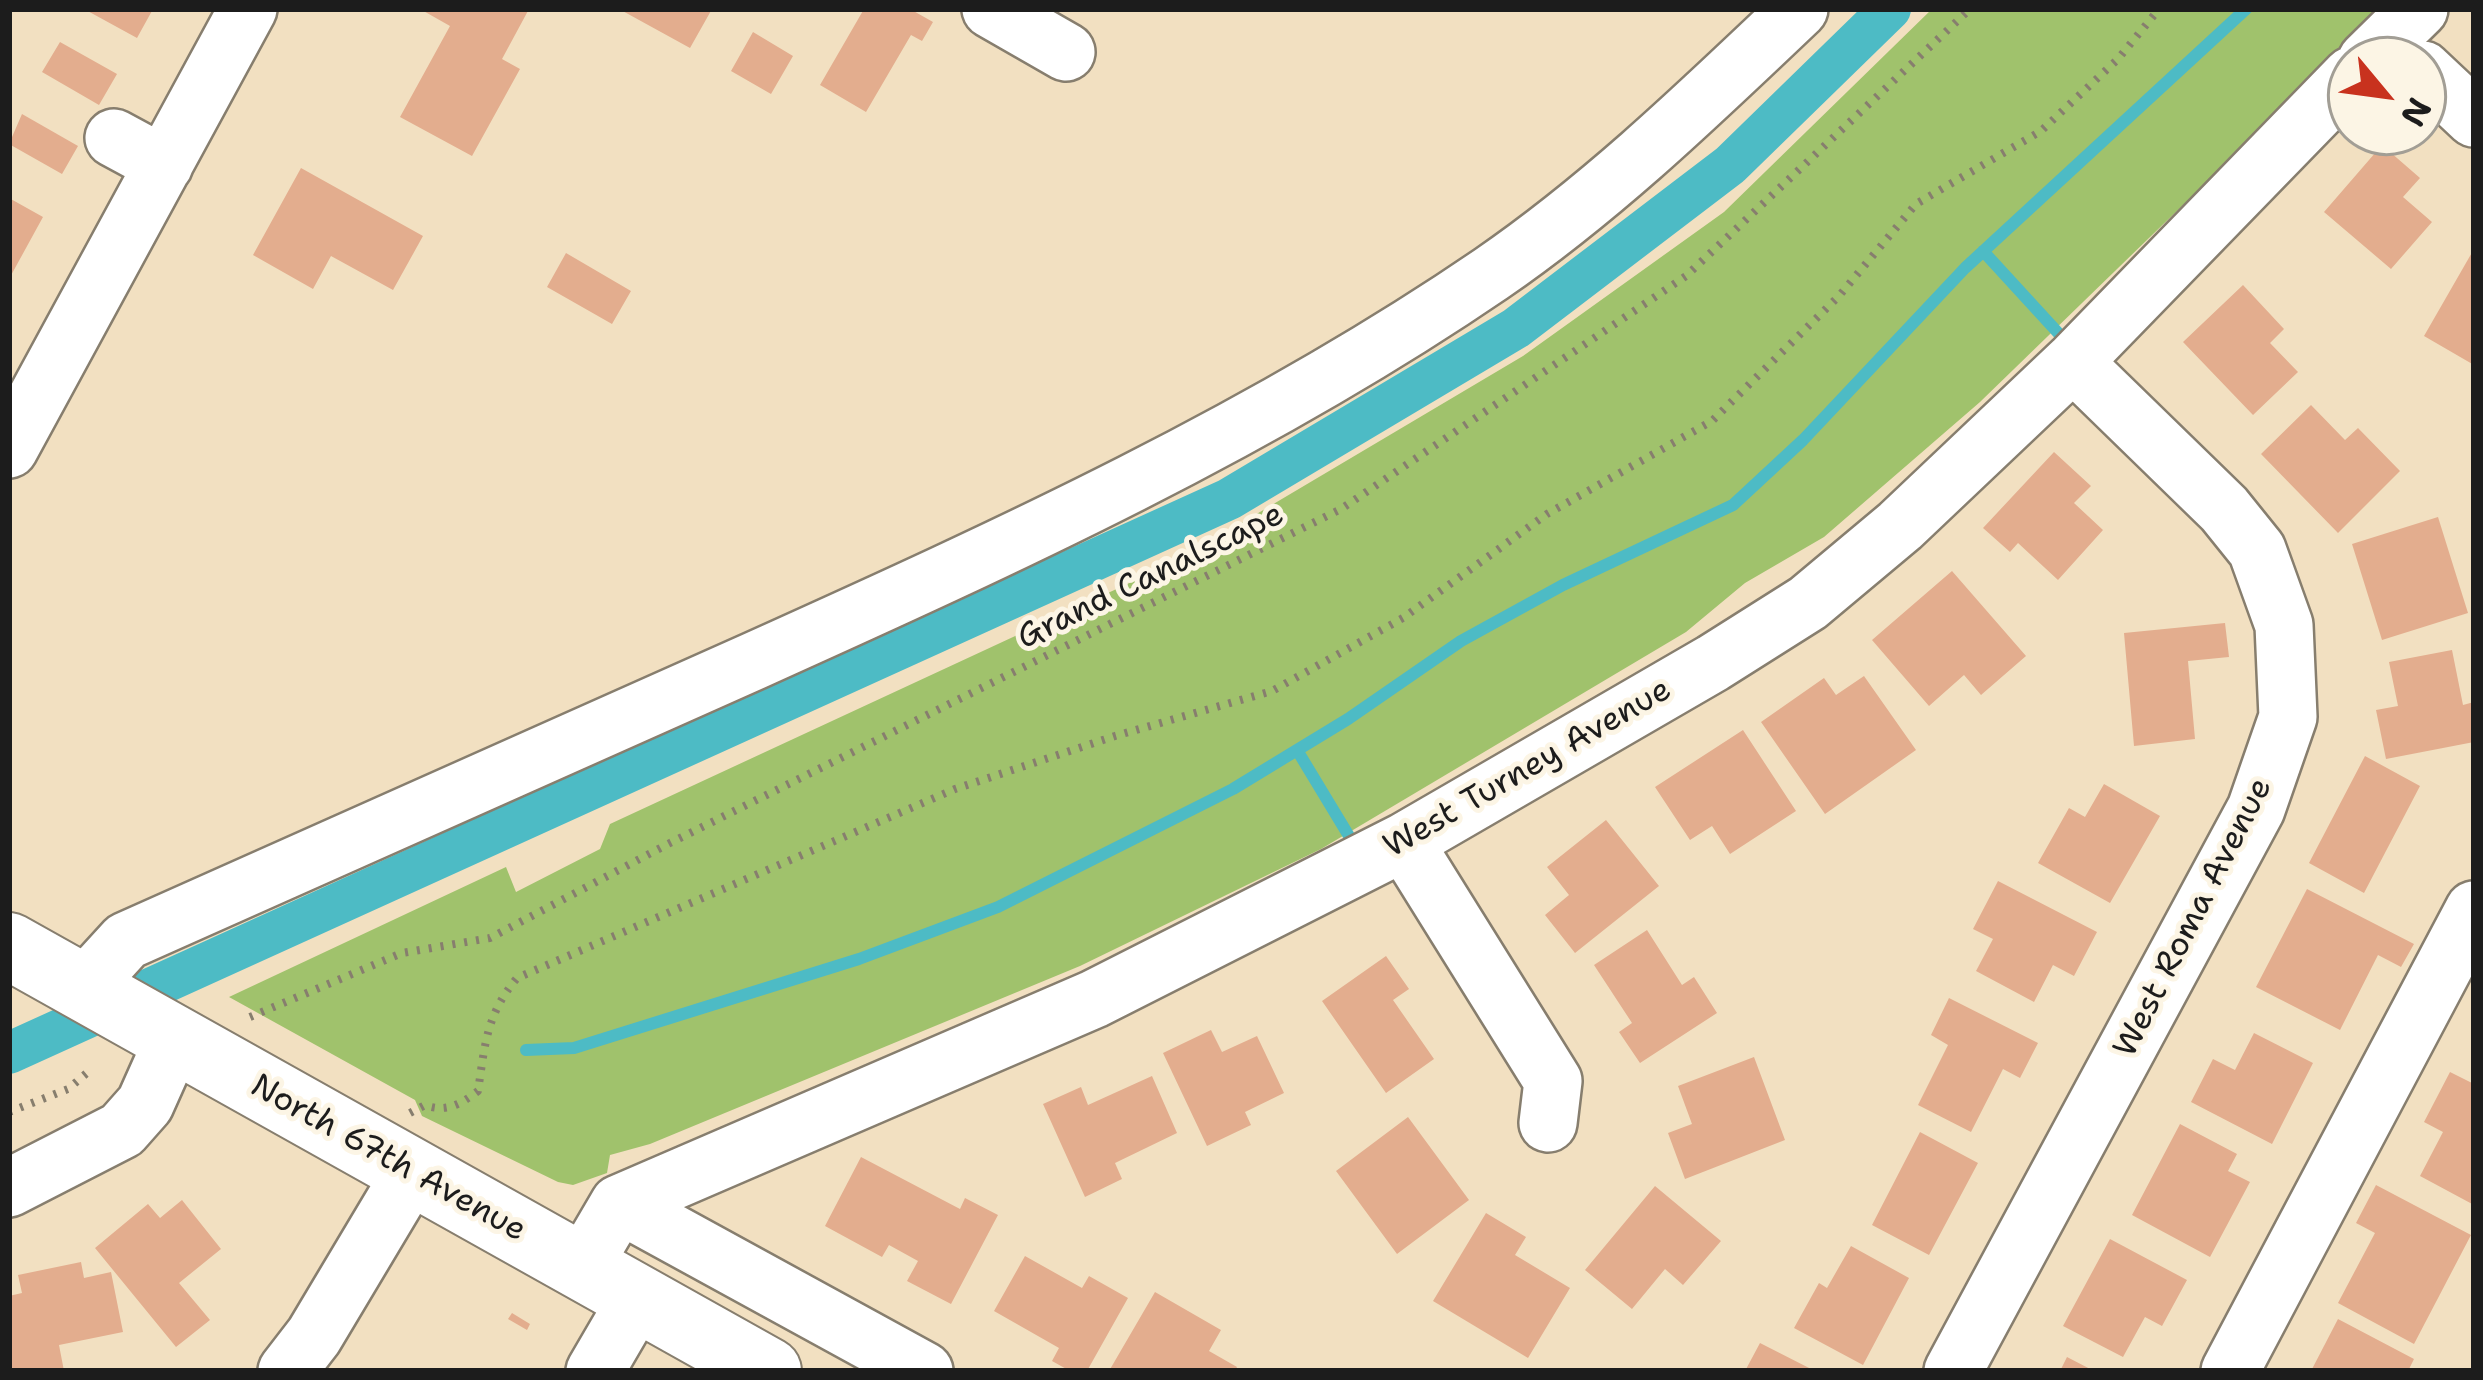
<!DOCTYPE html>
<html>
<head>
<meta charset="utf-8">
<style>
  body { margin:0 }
  #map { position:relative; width:2483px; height:1380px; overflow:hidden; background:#f2e0c1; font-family:"Shantell Sans",sans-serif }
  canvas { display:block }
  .frame { position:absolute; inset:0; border:12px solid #1c1c1c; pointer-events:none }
  .north { position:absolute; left:2327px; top:36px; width:120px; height:120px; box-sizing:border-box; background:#fcf5e5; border:3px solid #a29e95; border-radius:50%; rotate:119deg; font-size:33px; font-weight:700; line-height:48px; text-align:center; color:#1c1c1c }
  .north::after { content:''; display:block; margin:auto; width:42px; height:54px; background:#c8321e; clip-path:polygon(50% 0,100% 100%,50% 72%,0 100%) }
</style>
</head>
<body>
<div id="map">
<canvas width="2483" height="1380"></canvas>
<div class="frame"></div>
<div class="north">N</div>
</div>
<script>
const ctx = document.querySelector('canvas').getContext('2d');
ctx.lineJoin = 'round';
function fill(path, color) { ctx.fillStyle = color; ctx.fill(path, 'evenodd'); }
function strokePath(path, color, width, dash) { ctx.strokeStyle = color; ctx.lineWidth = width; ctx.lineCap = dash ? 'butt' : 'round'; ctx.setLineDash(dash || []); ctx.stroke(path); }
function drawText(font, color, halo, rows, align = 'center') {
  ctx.font = font + ' "Shantell Sans",sans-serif'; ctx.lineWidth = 10; ctx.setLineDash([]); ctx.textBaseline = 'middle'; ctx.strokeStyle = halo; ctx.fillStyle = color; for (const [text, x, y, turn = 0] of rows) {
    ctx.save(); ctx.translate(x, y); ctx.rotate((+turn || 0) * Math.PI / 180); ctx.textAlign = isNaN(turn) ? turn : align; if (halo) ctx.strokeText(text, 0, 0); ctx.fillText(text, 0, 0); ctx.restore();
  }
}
const green = new Path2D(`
  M1932,9H2385L1980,402L1824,537L1745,583L1686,632L1321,849L1080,966L650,1144L610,1155L607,1173L573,1185L558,1182L422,1116L415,1100L229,997L506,867L516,892L600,849L610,824L1179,560L1523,356L1724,212Z`);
const stream = new Path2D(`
  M1983,251L2061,336
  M1297,750L1355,846
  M526,1050L574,1048L859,959L998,907L1233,789L1348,719L1461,641L1563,585L1733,505L1803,440L1965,268L2246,9`);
const canal = new Path2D(`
  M9,1053L1229,499L1516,328L1730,165L1890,9`);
const building = new Path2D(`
  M84,9H153L137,38Z
  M420,9H529L502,59L520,69L472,156L400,117L450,26Z
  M619,9H712L690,48Z
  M864,9H910L933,22L922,41L911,35L866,112L820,85Z
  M753,32L793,56L771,94L731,71Z
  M60,42L117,74L99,105L42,72Z
  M22,114L78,146L62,174L9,144Z
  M2382,145L2420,178L2403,197L2432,222L2391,269L2324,212Z
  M301,168L423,236L393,290L331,256L313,289L253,255Z
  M9,198L43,217L9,279Z
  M2474,249V365L2424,336Z
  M566,253L631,291L612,324L547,287Z
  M2243,285L2284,329L2270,343L2298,372L2253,415L2183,342Z
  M2311,405L2345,440L2358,428L2400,471L2338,533L2261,454Z
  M2054,452L2091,486L2074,503L2103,530L2058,580L2018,543L2010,552L1983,528Z
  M2438,517L2468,613L2382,640L2352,544Z
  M1952,571L2026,656L1981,695L1964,675L1929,706L1872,640Z
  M2225,623L2229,657L2188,661L2195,739L2134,746L2124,633Z
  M2452,650L2463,705L2474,702V742L2386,759L2376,710L2398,706L2389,662Z
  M1864,676L1916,750L1825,814L1761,722L1824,678L1836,695Z
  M1743,730L1796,811L1730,854L1712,826L1690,840L1655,787Z
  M2365,756L2420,786L2364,893L2309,863Z
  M2104,784L2160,816L2110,903L2038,863L2069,808L2085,817Z
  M1606,820L1659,886L1575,953L1545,915L1569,895L1547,867Z
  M1998,881L2097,932L2074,976L2053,965L2034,1002L1976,971L1993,939L1973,929Z
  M2307,889L2414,944L2401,967L2378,955L2340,1030L2256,987Z
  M1647,930L1682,985L1694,977L1717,1013L1640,1063L1619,1032L1632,1023L1594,965Z
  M1386,956L1409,989L1393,1000L1434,1059L1386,1093L1322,1001Z
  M1949,998L2038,1043L2020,1078L2003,1069L1971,1132L1918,1105L1948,1045L1931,1035Z
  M1211,1030L1222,1052L1257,1036L1284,1093L1245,1112L1251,1125L1207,1146L1163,1053Z
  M2254,1033L2313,1063L2272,1144L2191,1102L2213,1059L2235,1070Z
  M1754,1057L1785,1140L1685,1179L1668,1133L1692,1124L1678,1086Z
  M2450,1072L2474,1084V1205L2420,1176L2443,1132L2424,1122Z
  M1152,1076L1177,1133L1115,1163L1122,1179L1085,1197L1043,1104L1081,1087L1088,1105Z
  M1408,1117L1469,1200L1397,1254L1336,1171Z
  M2180,1124L2237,1154L2228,1171L2250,1182L2210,1257L2132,1215Z
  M1920,1132L1978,1163L1929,1255L1872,1225Z
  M861,1157L960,1209L965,1198L998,1215L951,1304L907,1281L918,1261L889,1245L882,1257L825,1226Z
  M2376,1185L2471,1235L2414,1344L2338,1303L2375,1233L2356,1223Z
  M1655,1186L1721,1241L1683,1285L1665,1269L1632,1309L1585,1270Z
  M182,1200L221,1249L179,1283L210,1320L176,1347L95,1248L148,1204L160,1218Z
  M1486,1213L1526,1237L1515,1255L1570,1288L1528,1358L1433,1301Z
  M2110,1239L2187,1280L2162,1326L2145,1317L2123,1357L2063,1326Z
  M1851,1246L1909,1278L1863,1365L1794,1328L1819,1283L1827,1288Z
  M1025,1256L1082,1288L1089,1276L1128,1298L1087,1371H1070L1052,1361L1059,1348L994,1311Z
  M81,1262L84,1278L111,1272L123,1332L59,1345L64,1371H9V1296L22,1293L18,1275Z
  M1155,1292L1221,1330L1209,1351L1237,1367L1235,1371H1109Z
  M512,1313L530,1324L527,1330L508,1319Z
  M2338,1319L2414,1359L2408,1371H2311Z
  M1760,1343L1815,1371H1745Z
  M2067,1357L2094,1371H2060Z`);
const path = new Path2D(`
  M250,1017L402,953L490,938L668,844L1341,509L1686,276L1970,9
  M9,1112L68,1089L88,1072
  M410,1113L425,1105C446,1113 461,1104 478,1091C485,1045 486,1015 517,978L955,789L1115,736L1272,691L1403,618L1547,514L1712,421L1839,296L1916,204L2041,131L2118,59L2159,9`);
const minor = new Path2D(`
  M991,9L1066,52
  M2367,60L2419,9
  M2423,70L2474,118
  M114,138L164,165
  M9,449L248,9
  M1404,842L1553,1081L1548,1123
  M83,988L126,941C336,849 545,755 754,661C1007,547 1261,431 1491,274C1603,197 1701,102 1799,9
  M9,1188L122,1130L145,1104L174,1039
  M619,1204L924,1371
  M582,1267L619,1204L1094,999L1404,842L1713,663L1808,603L1900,526L2073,362L2351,76
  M287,1371L314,1336L412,1172
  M595,1371L637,1299
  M1953,1371L2256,809L2288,717L2284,625L2257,550L2224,509L2073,362
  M2230,1371L2474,910`);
const major = new Path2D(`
  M9,946L768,1371`);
const streetNames = [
  ["Grand Canalscape",1151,577,-26],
  ["West Turney Avenue",1528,769,-30],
  ["West Roma Avenue",2194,918,-63],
  ["North 67th Avenue",388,1159,29]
];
fill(green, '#a0c26c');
strokePath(stream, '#4dbbc5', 12);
strokePath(canal, '#4dbbc5', 42);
fill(building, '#e3ad8e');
strokePath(minor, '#877e6e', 62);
strokePath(major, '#877e6e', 70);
strokePath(path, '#877e6e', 8, [3, 9]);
strokePath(minor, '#fff', 57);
strokePath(major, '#fff', 66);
drawText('33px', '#1c1c1c', '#fcf5e5', streetNames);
</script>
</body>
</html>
